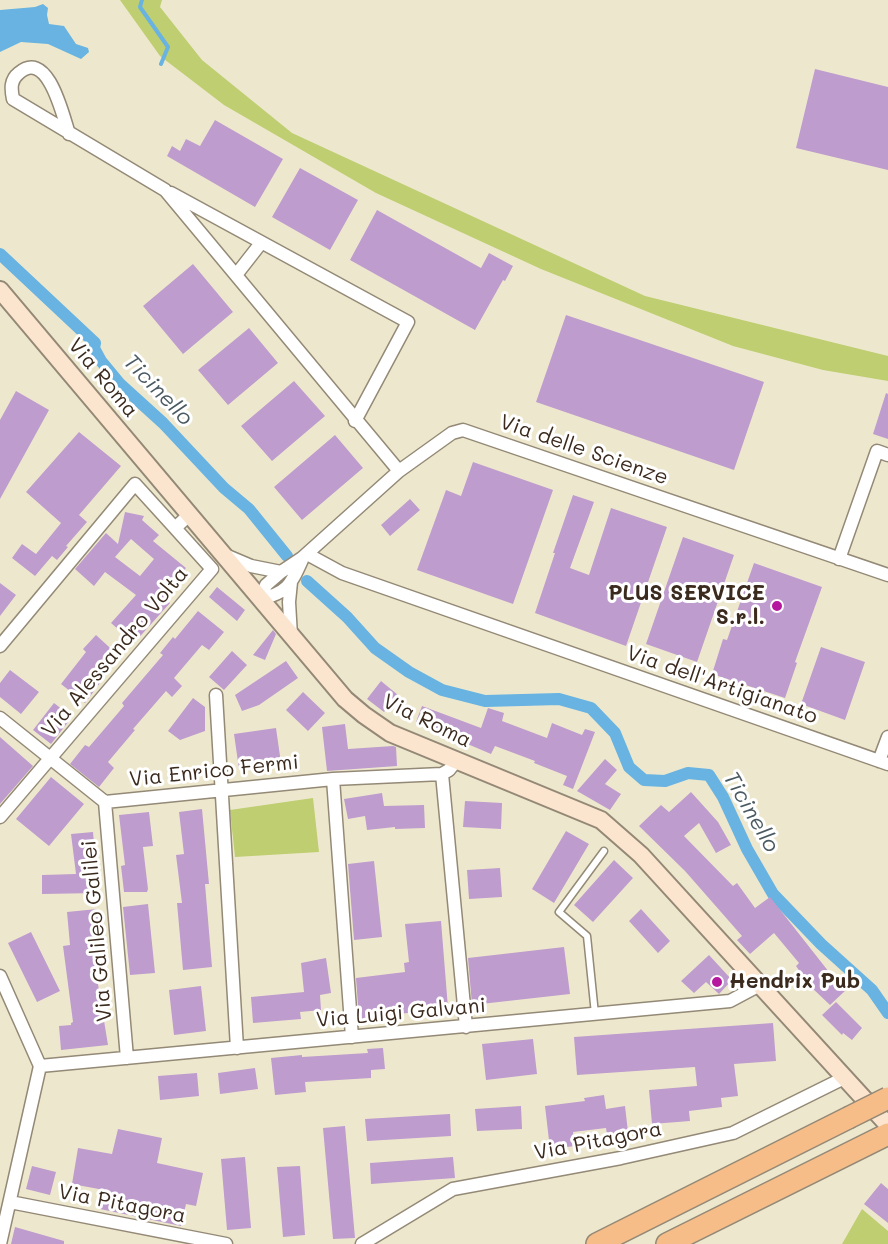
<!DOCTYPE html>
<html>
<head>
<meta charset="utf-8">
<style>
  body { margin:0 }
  canvas { display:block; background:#ede8cd }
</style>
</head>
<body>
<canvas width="888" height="1244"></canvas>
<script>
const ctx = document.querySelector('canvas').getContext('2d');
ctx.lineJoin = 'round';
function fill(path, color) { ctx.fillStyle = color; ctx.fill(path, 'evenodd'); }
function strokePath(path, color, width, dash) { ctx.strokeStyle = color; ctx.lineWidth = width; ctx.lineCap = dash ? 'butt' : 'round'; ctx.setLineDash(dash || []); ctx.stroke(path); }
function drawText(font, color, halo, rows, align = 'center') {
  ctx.font = font + ' Mali,sans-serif'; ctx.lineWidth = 6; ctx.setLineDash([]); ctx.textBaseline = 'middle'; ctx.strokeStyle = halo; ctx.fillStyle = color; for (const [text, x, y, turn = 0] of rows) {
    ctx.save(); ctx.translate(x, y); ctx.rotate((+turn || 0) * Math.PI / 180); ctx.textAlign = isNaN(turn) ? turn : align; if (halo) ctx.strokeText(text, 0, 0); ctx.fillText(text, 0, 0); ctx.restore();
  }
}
const green = new Path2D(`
  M120,0H162L160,7L202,60L292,133L645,296L888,356V381L823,370L733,346L541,269L376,193L224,105L160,56Z
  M313,798L319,852L235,857L230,810Z
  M862,1209L888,1231V1244H842Z`);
const water = new Path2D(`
  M43,4L48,8L47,15L49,24L64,26L76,44L88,48L89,52L81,59L48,44L21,42L0,52V10L35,7Z`);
const stream = new Path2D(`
  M142,0L140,7L168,47L161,64`);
const canal = new Path2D(`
  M0,254L95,343L94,348L101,361L120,384L163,423L224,488L249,509L287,556
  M307,581L347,617L375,648L409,672L442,690L485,701L559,699L591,708L615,733L629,767L644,780L665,781L688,773L709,775L723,797L747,849L773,894L821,944L872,990L888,1013`);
const building = new Path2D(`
  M815,69L888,87V170L796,148Z
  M215,120L283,159L255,207L167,156L172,146L180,151L186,139L200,146Z
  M300,168L358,200L330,250L272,217Z
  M377,210L481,268L489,253L513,266L505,281L503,280L475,330L350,260Z
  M193,264L233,312L183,354L143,306Z
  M566,315L764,382L734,470L536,402Z
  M249,328L278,363L228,405L198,370Z
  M294,381L325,416L272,461L241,426Z
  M16,391L49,410L0,499V420Z
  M886,393L888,394V439L873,434Z
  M79,432L121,466L79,515L87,522L66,546L68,547L57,560L52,556L35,576L12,558L22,544L36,554L61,523L26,492Z
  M335,435L363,468L302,520L274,487Z
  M473,462L553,490L513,604L417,570L446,490L461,496Z
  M573,495L594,502L570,568L589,575L611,508L667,527L626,646L535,613L555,553H553Z
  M410,499L420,510L390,536L381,525Z
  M125,512L144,516L142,520L159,535L153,541L186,568L163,597L170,603L134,643L111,623L136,595L105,572L94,586L75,569L106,533L118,544ZM131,539L154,559L140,576L115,557Z
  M683,537L734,555L697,662L646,644Z
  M754,563L822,587L795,662L797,663L785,698L712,674L723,639L727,640Z
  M0,583L16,595L0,616Z
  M217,587L245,610L237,621L209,597Z
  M198,611L224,632L209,650L202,645L174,678L182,686L172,697L166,691L133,729L135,730L108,762L114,768L99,787L70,764L85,745L89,747L124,706L122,703L163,655L160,653L173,637L175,639Z
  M273,630L276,634L265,660L253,655Z
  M96,635L120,657L98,681L100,683L85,703L61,684L86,652L83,649Z
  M821,647L865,662L845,720L801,704Z
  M232,651L247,665L224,690L209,677Z
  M286,661L298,678L259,705L242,711L235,695Z
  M10,670L39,692L21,714L0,697V683Z
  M381,681L398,695L384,712L367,699Z
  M303,692L325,713L308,731L286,710Z
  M193,698L205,707V731L180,740L168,731Z
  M54,703L72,717L51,744L33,730Z
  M422,706L481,728L488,708L504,713L502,721L547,738L552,723L582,735L585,729L595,732L573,789L563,785L567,776L534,763L535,761L495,746L491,754L416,722Z
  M345,724L348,749L393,746L396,747L397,766L327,771L322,727Z
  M276,728L281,763L239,769L234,734Z
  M0,737L33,766L0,804Z
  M605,759L617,770L605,784L621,794L610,810L577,791Z
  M51,777L84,804L49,846L16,819Z
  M691,792L718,822L731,845L716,853L699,823L684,836L733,886L737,883L755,908L770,897L829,972L846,990L830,1005L810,986L796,966L799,963L774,933L750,954L737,940L742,936L685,871L639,826L661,805L669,812Z
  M382,793L384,806L424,805L425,828L395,829V827L367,830L365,816L348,819L344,799Z
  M465,801L502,803L501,829L463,827Z
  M202,809L209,884H205L212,967L183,970L177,903H182L176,855L184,854L179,812Z
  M149,812L153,846L143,847L148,889L147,892H124L121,866L125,865L119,815Z
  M566,831L589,844L554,903L532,889Z
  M93,832L98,893L42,894V875L76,874L71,834Z
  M614,860L633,878L593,922L574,905Z
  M374,861L382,937L354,940L348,864Z
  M500,868L502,897L469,899L467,870Z
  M148,904L155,973L130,975L123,907Z
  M97,909L99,927L94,928L99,966H95L108,1045L61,1050L59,1026L71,1025V1023L73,1022L63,946L70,945L67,912Z
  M641,909L670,941L658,953L629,921Z
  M441,921L448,1008L359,1019L356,978L405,972L404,963L409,962L405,924Z
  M31,932L60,991L37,1002L8,943Z
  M564,947L570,994L472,1005L468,958Z
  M709,955L732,980L719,994L706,982L694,993L681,981Z
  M326,958L331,993L320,995L321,1010L300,1012L301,1019L253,1023L251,997L304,992L301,963Z
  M201,986L206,1031L174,1035L169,990Z
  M836,1002L862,1028L852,1040L843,1033L842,1035L822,1015Z
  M773,1023L776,1061L734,1064L738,1096L721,1098L722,1107L689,1111L690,1121L652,1124L649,1090L697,1086L695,1067L577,1075L574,1037Z
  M533,1039L537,1074L486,1080L482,1044Z
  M383,1048L385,1069L371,1070V1078L305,1082L306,1092L275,1095L271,1058L302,1055V1057L368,1053L367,1049Z
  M255,1068L258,1089L220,1094L218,1073Z
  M197,1073L199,1096L160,1100L158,1076Z
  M604,1095L606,1109L625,1106L628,1132L607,1135L606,1128L573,1132L575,1146L550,1149L545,1106L585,1101L584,1098Z
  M521,1106L522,1129L477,1131L475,1109Z
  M450,1114L451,1136L367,1141L365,1119Z
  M345,1126L355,1238L333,1239L323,1128Z
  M118,1129L162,1138L157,1163L203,1173L196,1206L186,1204L181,1226L100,1209L104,1190L72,1184L78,1148L112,1154Z
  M245,1157L251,1228L227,1230L221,1159Z
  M453,1157L455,1178L371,1184L370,1163Z
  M32,1166L56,1172L50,1195L26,1189Z
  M300,1166L305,1235L283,1237L277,1167Z
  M881,1183L888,1189V1223L864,1204Z
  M15,1227L64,1241V1244H11Z`);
const lane = new Path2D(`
  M595,1014L587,936L559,912L604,851`);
const street = new Path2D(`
  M69,134C63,116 48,48 19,73C10,80 11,89 13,99L165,190L399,471
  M171,193L408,322L355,421
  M236,275L261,243
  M307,554L342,573L888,764
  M225,555L251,566L281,572
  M839,559L877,451L888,455
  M291,582L289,602L291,636
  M260,599L266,585L281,572L302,558L399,471L452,433L463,430L888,575
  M260,599C288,593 291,584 302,560
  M0,646L135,484L175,528
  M216,695L237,1048
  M0,718L105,802L333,779L442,774L449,770L456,761
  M879,761L888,737
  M442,774L466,1027
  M333,779L352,1037
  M105,802L127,1058
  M0,817L212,569L175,528L189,515
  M0,976L40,1066L0,1244
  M40,1066L730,1001L760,985
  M10,1202L226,1244
  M362,1244L453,1189L621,1158L733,1133L844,1078`);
const secondary = new Path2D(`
  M0,290L345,699L364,715L390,733L601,820L641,855L888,1125`);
const highway = new Path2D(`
  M597,1244L848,1118
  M667,1244L888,1134`);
const highwayBridge = new Path2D(`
  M848,1118L888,1098`);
const markers = [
  [777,606,6,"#b5179e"],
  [717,982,6,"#b5179e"]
];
const streetNames = [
  ["Via Roma",103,378,50],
  ["Via delle Scienze",584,450,19],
  ["Via Alessandro Volta",115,652,-50],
  ["Via dell'Artigianato",722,685,19],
  ["Via Roma",427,721,26],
  ["Via Enrico Fermi",214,771,-6],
  ["Via Galileo Galilei",97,931,-95],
  ["Via Luigi Galvani",401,1013,-5],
  ["Via Pitagora",598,1141,-11],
  ["Via Pitagora",122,1204,11]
];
const poiNames = [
  ["PLUS SERVICE",765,594],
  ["S.r.l.",765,618],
  ["Hendrix Pub",729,982,"left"]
];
const waterNames = [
  ["Ticinello",158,390,46],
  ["Ticinello",751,812,60]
];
fill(green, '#bece70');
fill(water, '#68b3e1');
strokePath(stream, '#68b3e1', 4);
strokePath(canal, '#68b3e1', 12);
fill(building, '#bf9cce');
strokePath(lane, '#948976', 9);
strokePath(street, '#948976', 15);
strokePath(secondary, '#948976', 20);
strokePath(highway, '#948976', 24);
strokePath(lane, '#fff', 6);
strokePath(street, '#fff', 12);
strokePath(secondary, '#fce5cf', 16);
strokePath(highway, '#f7bd88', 21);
strokePath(highwayBridge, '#948976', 24, []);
strokePath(highwayBridge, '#f7bd88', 21);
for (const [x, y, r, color] of markers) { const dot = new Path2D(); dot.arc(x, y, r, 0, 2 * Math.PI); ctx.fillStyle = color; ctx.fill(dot); strokePath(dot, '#fff', 2); }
drawText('21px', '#3b2a1e', '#fff', streetNames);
drawText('bold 21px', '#3b2a1e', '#fff', poiNames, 'right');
drawText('italic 22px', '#4b5a62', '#fff', waterNames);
</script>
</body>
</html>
